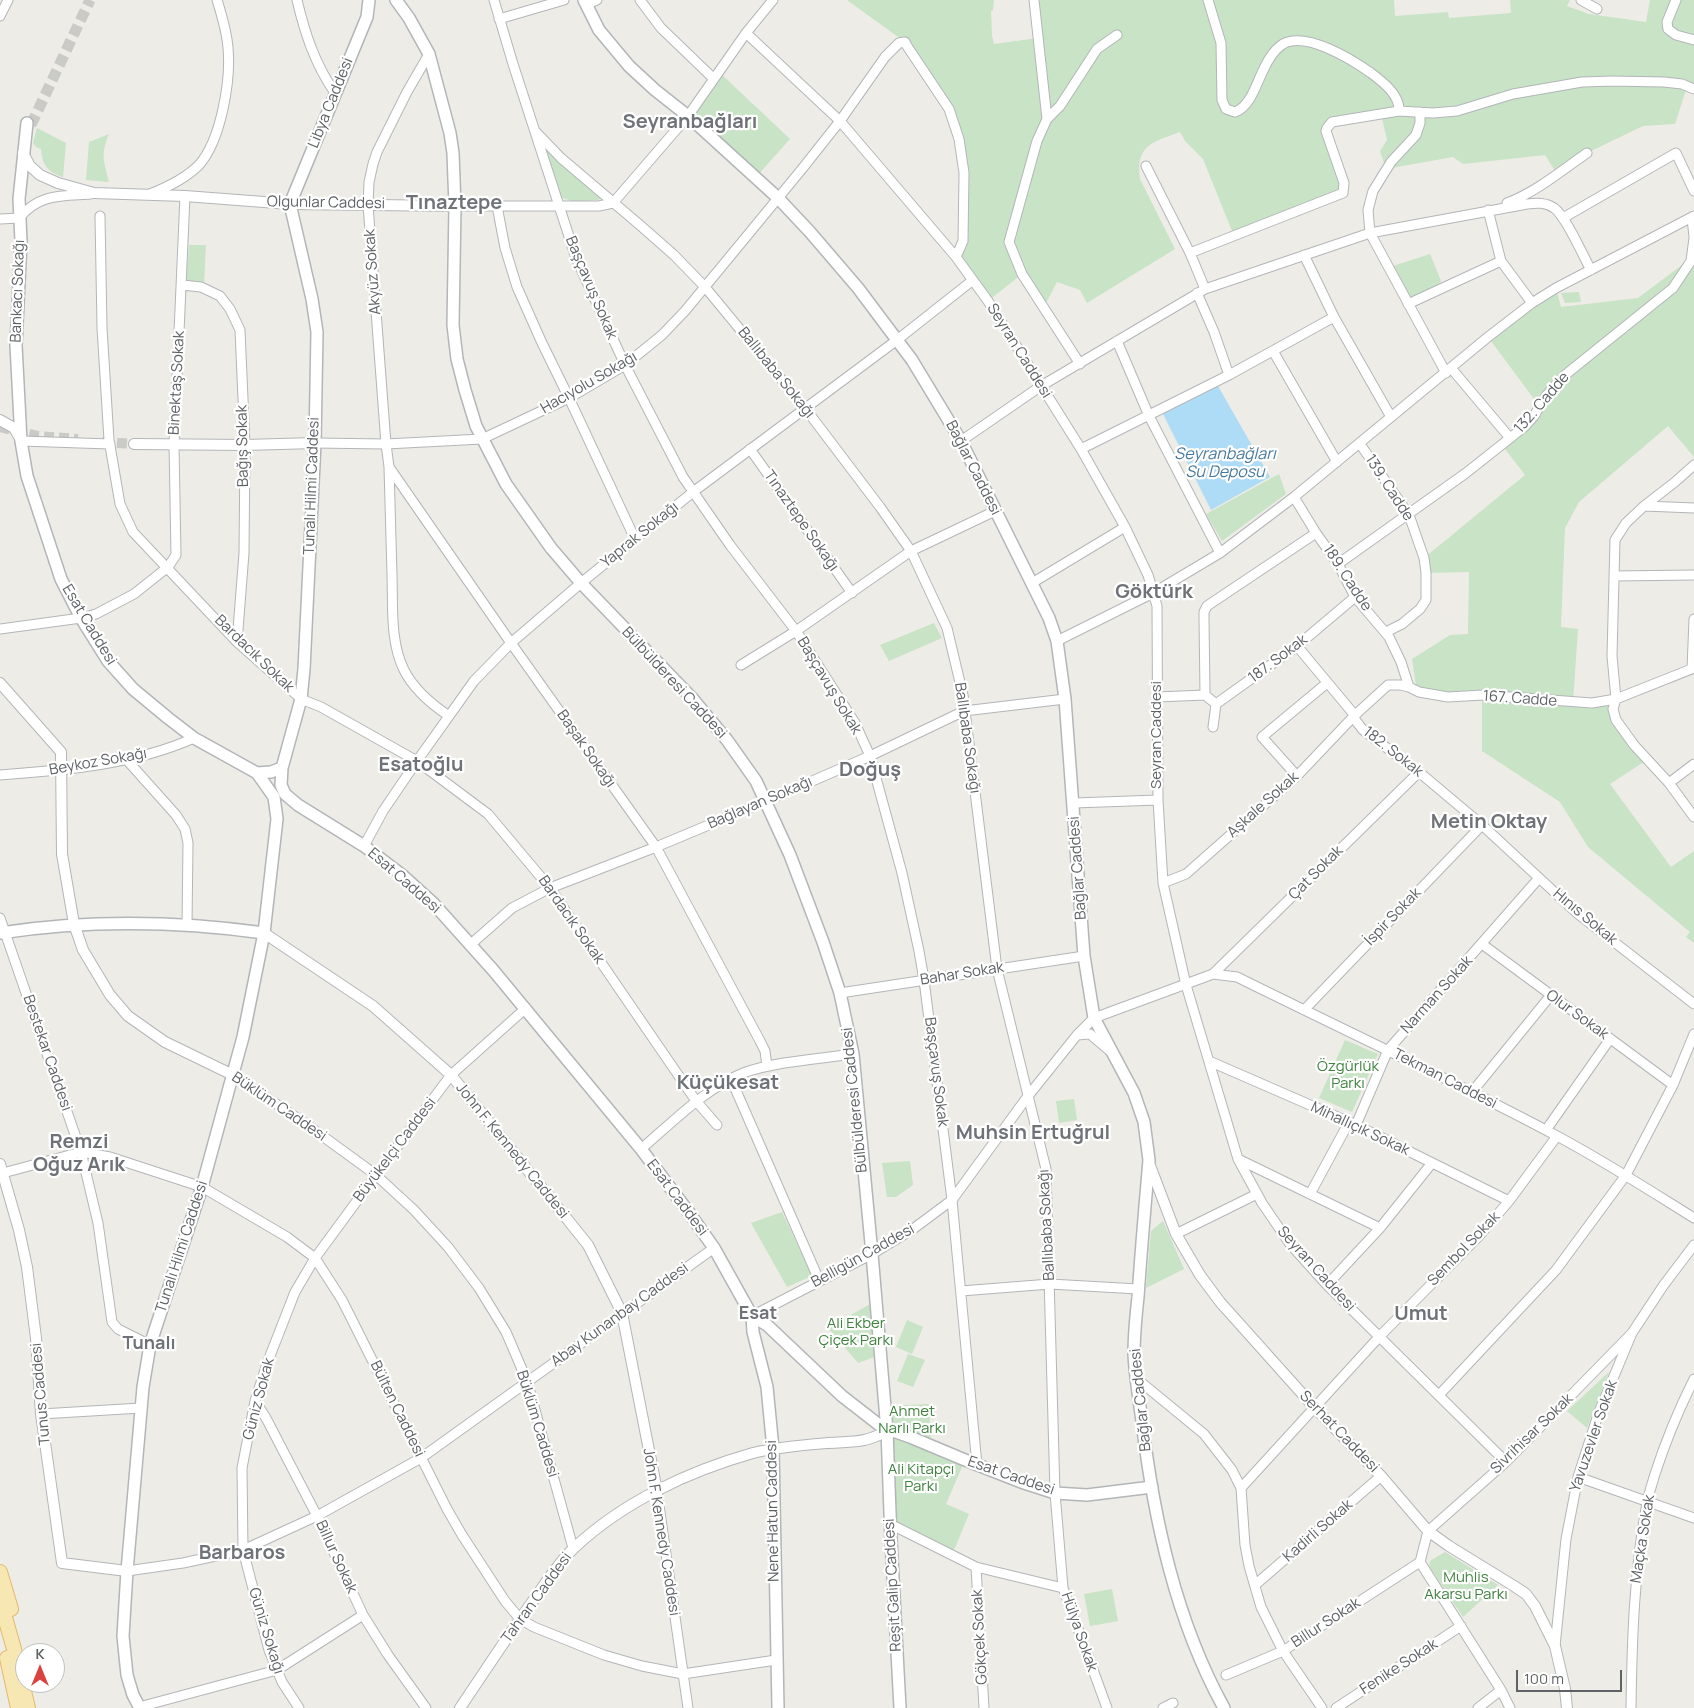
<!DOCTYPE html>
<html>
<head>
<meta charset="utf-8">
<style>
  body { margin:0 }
  #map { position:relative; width:1694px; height:1708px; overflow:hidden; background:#eeece6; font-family:Manrope,sans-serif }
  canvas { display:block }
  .north { position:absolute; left:15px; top:1643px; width:50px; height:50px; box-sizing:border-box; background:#fff; border:1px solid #bfc0c1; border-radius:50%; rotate:0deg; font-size:14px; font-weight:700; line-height:20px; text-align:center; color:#5e6265 }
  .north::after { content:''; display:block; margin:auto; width:18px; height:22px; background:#d94342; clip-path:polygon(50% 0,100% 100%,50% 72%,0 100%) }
  .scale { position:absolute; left:1516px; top:1670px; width:106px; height:22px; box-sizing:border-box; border:2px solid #5e6265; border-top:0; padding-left:6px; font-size:15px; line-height:18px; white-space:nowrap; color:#5e6265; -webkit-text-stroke:4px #fff; paint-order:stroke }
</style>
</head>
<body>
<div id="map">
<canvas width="1694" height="1708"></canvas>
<div class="north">K</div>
<div class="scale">100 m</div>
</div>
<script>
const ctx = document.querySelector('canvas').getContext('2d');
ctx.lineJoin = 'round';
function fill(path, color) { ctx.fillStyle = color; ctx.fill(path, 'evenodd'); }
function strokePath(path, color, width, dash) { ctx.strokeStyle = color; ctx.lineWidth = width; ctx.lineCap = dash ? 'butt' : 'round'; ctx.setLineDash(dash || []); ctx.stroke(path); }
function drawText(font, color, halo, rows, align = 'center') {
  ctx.font = font + ' Manrope,sans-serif'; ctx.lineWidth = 4.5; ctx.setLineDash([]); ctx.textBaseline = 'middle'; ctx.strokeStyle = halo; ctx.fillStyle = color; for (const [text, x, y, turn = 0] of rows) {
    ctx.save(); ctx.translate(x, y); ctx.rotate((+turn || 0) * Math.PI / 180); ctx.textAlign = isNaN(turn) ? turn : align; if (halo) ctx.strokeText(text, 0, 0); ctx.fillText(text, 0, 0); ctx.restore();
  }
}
const green = new Path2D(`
  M847,0H994L993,10L991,11L992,36L994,44L1038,38L1034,0H1394L1395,16L1448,12L1449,18L1511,13L1510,0H1570L1567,6L1589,14L1646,22L1650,0H1694V89L1687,87L1675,124L1643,126L1587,153L1557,174L1545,155L1463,164L1453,157L1386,169L1380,151L1387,140L1381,114L1327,128L1344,190L1234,236L1203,159L1185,141L1180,132C1153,142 1135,145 1140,179L1175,249L1087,303L1080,290L1057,282L1044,307L1022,274L988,301L956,257L963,241L964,173L949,109L905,42Z
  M719,72L790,139L756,177L688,116Z
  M37,128L66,143L63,177C47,172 42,164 41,149L36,147L33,143Z
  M109,134C100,155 104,161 109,182L86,180L89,142Z
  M542,142L601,198L598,200L575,202L559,197Z
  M189,245H206L204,284L186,283Z
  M1430,254L1441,281L1440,283L1411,299L1393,266Z
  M1694,256V457L1668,426L1579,502L1565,528L1561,627L1578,629L1573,702L1616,699L1613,709L1647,760L1610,784L1671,867L1694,851V943L1686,937L1690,932L1588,847L1560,802L1482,751V695L1448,697L1416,686L1412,659L1450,635L1468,634L1469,572L1426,573L1424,558L1525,475L1502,445L1540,407L1488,337L1556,288L1561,307L1638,298Z
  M1579,292L1581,302L1565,303L1561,293Z
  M1279,474L1286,494L1222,541L1206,514Z
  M934,623L942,638L889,661L880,645Z
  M1345,1040L1378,1054L1352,1112L1319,1098Z
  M1074,1099L1077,1120L1059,1123L1056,1101Z
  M910,1161L913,1185L896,1197H887L882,1163Z
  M782,1212L812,1276L787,1287L751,1223Z
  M1163,1221L1184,1269L1146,1288L1151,1231Z
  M870,1304L877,1356L858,1363L828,1328Z
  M907,1320L923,1327L912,1354L896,1347Z
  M908,1354L925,1360L913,1387L897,1381Z
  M1609,1372L1587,1428L1567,1411Z
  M929,1404L931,1446L965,1460L946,1504L969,1514L952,1555L890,1524L885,1406Z
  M1445,1552L1498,1585L1463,1617L1429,1566L1430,1561Z
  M1112,1589L1118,1621L1090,1626L1084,1594Z`);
const water = new Path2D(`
  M1218,386L1270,477L1211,510L1163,414Z`);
const tertiaryTunnel = new Path2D(`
  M0,427L38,436L78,439
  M102,442L134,444`);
const secondaryTunnel = new Path2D(`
  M31,125L90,0`);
const minor = new Path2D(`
  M297,0C305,34 315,64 335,93
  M494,0L513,64L576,258L625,365L683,477L730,545L796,631L855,723L870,756L902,873L919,951L924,980L952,1200L977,1465
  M640,0L661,28L714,79
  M1034,0L1047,119L1037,141L1009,242L1022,274L1080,364
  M1208,0L1221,43L1222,100L1226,109L1235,112C1249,107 1255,88 1261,75C1266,64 1272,51 1283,44C1306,31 1351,59 1371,73C1383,82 1400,95 1399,111
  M1581,0L1597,9
  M1676,0L1667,22L1668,29L1676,35L1694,40
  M586,5L597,0
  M0,16L8,0
  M499,19L564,0
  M746,33L840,121L956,257L988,301L1081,449L1125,527L1148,575L1157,606L1158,800L1163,883L1186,985L1238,1159L1262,1203L1290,1244L1327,1285L1506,1462
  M429,54L407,92L377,152L373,164L369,182L368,205L386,444L389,467L511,643L656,847L760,1041L765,1051L767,1066
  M1420,112V123L1416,135L1391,162L1373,191L1368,210L1370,233L1446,373
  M1047,119L1060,106L1097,49L1117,35
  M535,131L561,158L641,226L674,255L705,287L805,408L880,507L911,551L947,628L963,695L997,969L1046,1169L1055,1493L1063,1588L1107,1708
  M1146,166L1190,253L1205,289
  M150,194C168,187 185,179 199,165C221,140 231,81 228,48C227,32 222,16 217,0
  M1507,203C1536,192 1561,171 1587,153
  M455,206H599L613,203L688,116L746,33L773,0
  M497,206L505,248L517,287L542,343L569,398L635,539
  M1488,210L1501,261L1532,303
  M100,216L102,328L109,440L120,504L133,532L237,642L301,699L321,707L417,761L488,814L550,888L696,1101L717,1125
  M1563,218L1676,153L1694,191
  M1692,218L1694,237
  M0,219L19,218C40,193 62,196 91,194
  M1190,253L1343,193L1344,183L1326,131L1327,128L1332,122L1399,111L1433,113L1457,111L1513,94L1582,82L1613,81L1664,82L1682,84L1694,89
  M1304,255L1334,317L1391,417
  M182,285L201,287L220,296L230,309L240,330L245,445L244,553L237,642
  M1408,304L1501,261
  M1117,341L1149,416L1220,553
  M1273,351L1337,462
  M1451,368L1510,438
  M1229,375L1334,317
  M21,441L110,444
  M961,441L1041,386L1205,289L1370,233L1527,204C1536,203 1546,202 1554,208C1566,216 1583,256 1591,270
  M315,443L386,444L482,439L569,398L625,365L662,335L685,311L802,169L840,121L885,57L899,43L905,42L907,46L949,109L959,139L964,173L963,241L956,257
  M1360,444L1409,515L1424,558L1426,573V600L1420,609L1402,624L1386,632
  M750,449L852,593
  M1081,449L1229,375L1214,332L1197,293
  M389,467C390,503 391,539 392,575C393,606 390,642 404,670C414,690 431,704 449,716
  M1294,497L1316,533L1338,564L1355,597L1389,637L1401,662L1409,687
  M1644,506L1694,508
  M1338,564L1466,473L1524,427L1534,416L1546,396L1565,375L1673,288L1691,261L1694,238
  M1614,576L1694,575
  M1032,583L1125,527
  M0,629L81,618L96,614L134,594L168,567L176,555L174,445L185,196
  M1057,641L1153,593L1220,553L1294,497L1488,337L1532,303L1556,288L1694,216
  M1297,646L1352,712L1356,721L1363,730L1419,772L1482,825L1578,914L1694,1004
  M741,665L796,631L911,551L995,511
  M1692,669L1694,619
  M1157,697L1205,695
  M1216,704L1205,695L1204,618V612L1207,606L1316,533
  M1213,727L1216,704L1297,646L1355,597
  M126,759L176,815L185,829L188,843L187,925
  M1694,764L1669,783L1694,817
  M0,775C65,770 134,765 194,738
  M1297,776L1262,737L1327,683
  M1669,783L1634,745L1616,720L1613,709L1616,699L1612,656L1615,540L1626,523L1644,506L1675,482L1694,465
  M1074,803L1158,800
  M364,846L383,811L417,761L474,681L511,643L581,583L693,492L897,340L973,280
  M1163,883L1186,874L1297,776L1354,716L1388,685H1400L1409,687L1419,692L1448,697L1483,695L1592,703L1616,699L1694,668
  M0,918L81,1152L98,1223L112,1322L118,1329L150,1345
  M1482,944L1673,1085
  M470,945L512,908L550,888L656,847L766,801L870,756L964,711L1065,699
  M1213,974L1419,772
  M840,993L1084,956
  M1304,1010L1482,825
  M1077,1035L1090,1034L1110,1051
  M1209,1061L1356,1125L1509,1201
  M233,1075L306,1124L376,1175L414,1210L448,1247L479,1288L506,1332L527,1381L573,1548
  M731,1079L819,1280
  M1472,1092L1551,995
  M1356,1125L1388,1050L1539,878
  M1546,1130L1610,1039
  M641,1149C673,1122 706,1087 746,1072C779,1061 819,1059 853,1054
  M1238,1159L1380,1228
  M3,1173L81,1152L110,1157L202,1187L287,1237L315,1258L342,1300L447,1509L462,1535L505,1601L520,1619L534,1627L604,1655L642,1666L683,1674L776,1660
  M1310,1194L1349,1122
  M1176,1234L1257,1194
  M1327,1285L1380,1228L1432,1163
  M961,1291L1050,1284L1138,1289
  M752,1316L872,1254L913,1229L952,1200L1028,1096L1077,1035L1094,1018L1213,974L1237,977C1344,1030 1452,1080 1557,1136C1604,1161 1649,1190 1694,1218
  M1137,1379L1204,1434L1232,1470L1241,1488L1245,1545L1249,1566L1261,1607L1283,1651L1322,1708
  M1439,1395L1556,1270L1626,1175L1673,1085L1694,1034
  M255,1401L266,1418L317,1516L363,1615L388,1655L426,1708
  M41,1414L141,1408
  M1578,1477L1694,1518
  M1241,1488L1379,1337L1479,1236L1509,1201L1557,1136
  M657,1491L688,1708
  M890,1524L976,1567L1063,1588
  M976,1567L984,1708
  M127,1571L183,1563L243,1550L317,1516L421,1458L714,1248
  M1255,1585L1381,1476
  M1555,1646L1566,1539L1578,1477L1599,1412L1632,1333L1663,1286L1694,1245
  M1226,1675L1283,1651L1420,1562
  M139,1707L277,1670L363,1615
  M299,1708L282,1682L269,1650L243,1550L242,1468L255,1401L268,1361L295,1292L315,1258L376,1175L451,1075L526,1008
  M1163,1708L1173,1703
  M1336,1708L1461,1626
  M1478,1708L1501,1690
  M1510,1708L1501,1690L1420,1562L1428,1531L1506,1462L1632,1333
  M1631,1708C1632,1639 1634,1571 1647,1503C1649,1493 1652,1484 1655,1474C1666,1440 1678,1411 1694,1379`);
const tertiary = new Path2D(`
  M23,153L30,166L40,175L58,183L94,193L185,196L290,204L455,206
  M0,420L14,428L21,440
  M134,444L245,445L315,443
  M0,683L61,752L62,854L74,924L83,950L110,995L128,1016L165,1042L233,1075
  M264,933L373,1006L451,1075L588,1245L622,1313L657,1491
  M1149,1163L1176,1234L1200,1275L1220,1302L1314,1407L1381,1476L1428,1531L1449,1546L1514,1586L1526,1594L1535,1606L1555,1646L1565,1689L1567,1708
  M0,1164L19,1230L27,1267L36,1338L41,1414L62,1563L127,1571
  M460,1708C485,1671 509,1634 535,1598C547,1581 559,1562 574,1548C623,1502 689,1471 753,1453C777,1447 803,1445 828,1443C853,1441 863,1444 887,1431`);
const secondary = new Path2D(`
  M369,0L367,17L290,204L312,299L317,332L315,443L304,669L301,699L282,768L281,785L285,794L298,805L364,846L402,875L433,903L493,970L641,1149L690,1214L714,1248L752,1316L767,1325L842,1396L887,1431L896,1432L910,1437L965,1460L1021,1482L1055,1493L1087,1495L1152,1487
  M396,0L409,18L429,54L450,133L453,153L455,206L453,325L457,359L465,390L476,426L506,484L551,548L581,583L692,698L727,740L756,781L790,855L823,942L840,993L853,1054L872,1254L887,1431L891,1540L900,1708
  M584,0L599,30L629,66L655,90L688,116L778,198L810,232L858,288L912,360L961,441L1049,618L1057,641L1065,699L1084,956L1094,1018L1134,1093L1144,1122L1149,1160C1145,1206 1141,1251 1138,1297C1136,1315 1134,1335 1134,1354C1135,1376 1139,1399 1142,1421C1154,1520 1176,1621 1224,1708
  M27,123L19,199L21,241L16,345L21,441L27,476L61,579L81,618L108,661L133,689L168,718L194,738L257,773L274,797L277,819L264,933L243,1037L202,1187L150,1345L143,1387L127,1571L123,1636L127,1675L133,1695L140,1708
  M257,773L271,772L282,768
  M0,933C87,920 176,921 264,933
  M752,1316L753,1332L767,1387L773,1449L778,1708`);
const primary = new Path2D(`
  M0,1572L11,1609
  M0,1600L14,1649L28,1708
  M7,1658L18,1708`);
const streetNames = [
  ["Libya Caddesi",331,103,-68],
  ["Olgunlar Caddesi",326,203,1],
  ["Akyüz Sokak",373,272,-94],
  ["Başçavuş Sokak",591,288,67],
  ["Bankacı Sokağı",18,291,-88],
  ["Seyran Caddesi",1019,351,58],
  ["Ballıbaba Sokağı",776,373,51],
  ["Binektaş Sokak",177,383,-87],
  ["Hacıyolu Sokağı",589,383,-30],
  ["132. Cadde",1542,403,-49],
  ["Bağış Sokak",243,446,-91],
  ["Bağlar Caddesi",973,468,63],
  ["Tunalı Hilmi Caddesi",312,486,-88],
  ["139. Cadde",1389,488,57],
  ["Tınaztepe Sokağı",801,521,55],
  ["Yaprak Sokağı",640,535,-39],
  ["189. Cadde",1347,578,57],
  ["Esat Caddesi",89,625,59],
  ["Bardacık Sokak",254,654,44],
  ["187. Sokak",1278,659,-37],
  ["Bülbülderesi Caddesi",674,683,47],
  ["Başçavuş Sokak",829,686,59],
  ["167. Cadde",1520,699,4],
  ["Seyran Caddesi",1157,735,-90],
  ["Ballıbaba Sokağı",967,738,82],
  ["Başak Sokağı",586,749,55],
  ["182. Sokak",1393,752,38],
  ["Beykoz Sokağı",98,762,-10],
  ["Bağlayan Sokağı",760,803,-23],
  ["Aşkale Sokak",1263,805,-42],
  ["Bağlar Caddesi",1078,868,-94],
  ["Çat Sokak",1316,873,-45],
  ["Esat Caddesi",404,881,41],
  ["İspir Sokak",1393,917,-46],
  ["Hınıs Sokak",1585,917,40],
  ["Bardacık Sokak",571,920,55],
  ["Bahar Sokak",962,974,-9],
  ["Narman Sokak",1437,995,-48],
  ["Olur Sokak",1577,1015,36],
  ["Bestekar Caddesi",47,1053,71],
  ["Başçavuş Sokak",936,1072,83],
  ["Tekman Caddesi",1445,1079,27],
  ["Bülbülderesi Caddesi",855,1100,-96],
  ["Büklüm Caddesi",279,1107,34],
  ["Mihallıçık Sokak",1360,1129,25],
  ["Büyükelçi Caddesi",395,1150,-53],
  ["John F. Kennedy Caddesi",512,1151,51],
  ["Esat Caddesi",677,1198,53],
  ["Ballıbaba Sokağı",1047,1225,-93],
  ["Tunalı Hilmi Caddesi",182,1247,-72],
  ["Sembol Sokak",1464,1249,-46],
  ["Belligün Caddesi",863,1256,-29],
  ["Seyran Caddesi",1316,1269,48],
  ["Abay Kunanbay Caddesi",620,1315,-36],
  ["Tunus Caddesi",41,1394,-95],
  ["Güniz Sokak",259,1399,-75],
  ["Bağlar Caddesi",1141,1400,-96],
  ["Bülten Caddesi",397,1409,64],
  ["Büklüm Caddesi",537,1424,73],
  ["Serhat Caddesi",1339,1432,46],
  ["Sivrihisar Sokak",1532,1434,-44],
  ["Yavuzevler Sokak",1594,1436,-71],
  ["Esat Caddesi",1011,1476,19],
  ["Nene Hatun Caddesi",773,1511,-91],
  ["Kadirli Sokak",1318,1531,-41],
  ["John F. Kennedy Caddesi",661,1532,81],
  ["Maçka Sokak",1643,1539,-81],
  ["Billur Sokak",336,1557,65],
  ["Reşit Galip Caddesi",893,1585,-93],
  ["Tahran Caddesi",537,1598,-54],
  ["Billur Sokak",1326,1623,-33],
  ["Güniz Sokağı",266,1631,73],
  ["Hülya Sokak",1079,1632,71],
  ["Gökçek Sokak",980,1637,-93],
  ["Fenike Sokak",1399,1667,-33]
];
const parkNames = [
  ["Özgürlük",1348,1067],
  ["Parkı",1348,1084],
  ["Ali Ekber",856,1324],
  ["Çiçek Parkı",856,1341],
  ["Ahmet",912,1412],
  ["Narlı Parkı",912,1429],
  ["Ali Kitapçı",921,1470],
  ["Parkı",921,1487],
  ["Muhlis",1466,1578],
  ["Akarsu Parkı",1466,1595]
];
const waterNames = [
  ["Seyranbağları",1225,455],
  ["Su Deposu",1225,473]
];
const quarterNames = [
  ["Esat",758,1314],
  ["Tunalı",149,1344]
];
const districtNames = [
  ["Seyranbağları",690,122],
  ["Tınaztepe",454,203],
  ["Göktürk",1154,592],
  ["Esatoğlu",421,765],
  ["Doğuş",870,770],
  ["Metin Oktay",1489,822],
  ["Küçükesat",728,1083],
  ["Muhsin Ertuğrul",1033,1133],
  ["Remzi",79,1142],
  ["Oğuz Arık",79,1165],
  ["Umut",1421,1314],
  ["Barbaros",242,1553]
];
fill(green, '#c8e3c5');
fill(water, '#aedcf7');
strokePath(tertiaryTunnel, '#cacac6', 10, [10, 5]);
strokePath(secondaryTunnel, '#cacac6', 11, [11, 5.5]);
strokePath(minor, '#b3b6b9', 11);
strokePath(tertiary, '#b3b6b9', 12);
strokePath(secondary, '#b2b6b9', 14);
strokePath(primary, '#e4b96a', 16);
strokePath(minor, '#fff', 9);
strokePath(tertiary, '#fff', 10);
strokePath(secondary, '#fff', 11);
strokePath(primary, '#f7e7b3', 14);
drawText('15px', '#5e6265', '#fff', streetNames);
drawText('15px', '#40833f', '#fff', parkNames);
drawText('italic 16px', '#487a9f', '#fff', waterNames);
drawText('bold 18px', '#6f7377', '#fff', quarterNames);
drawText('bold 20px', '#6f7377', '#fff', districtNames);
</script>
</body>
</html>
